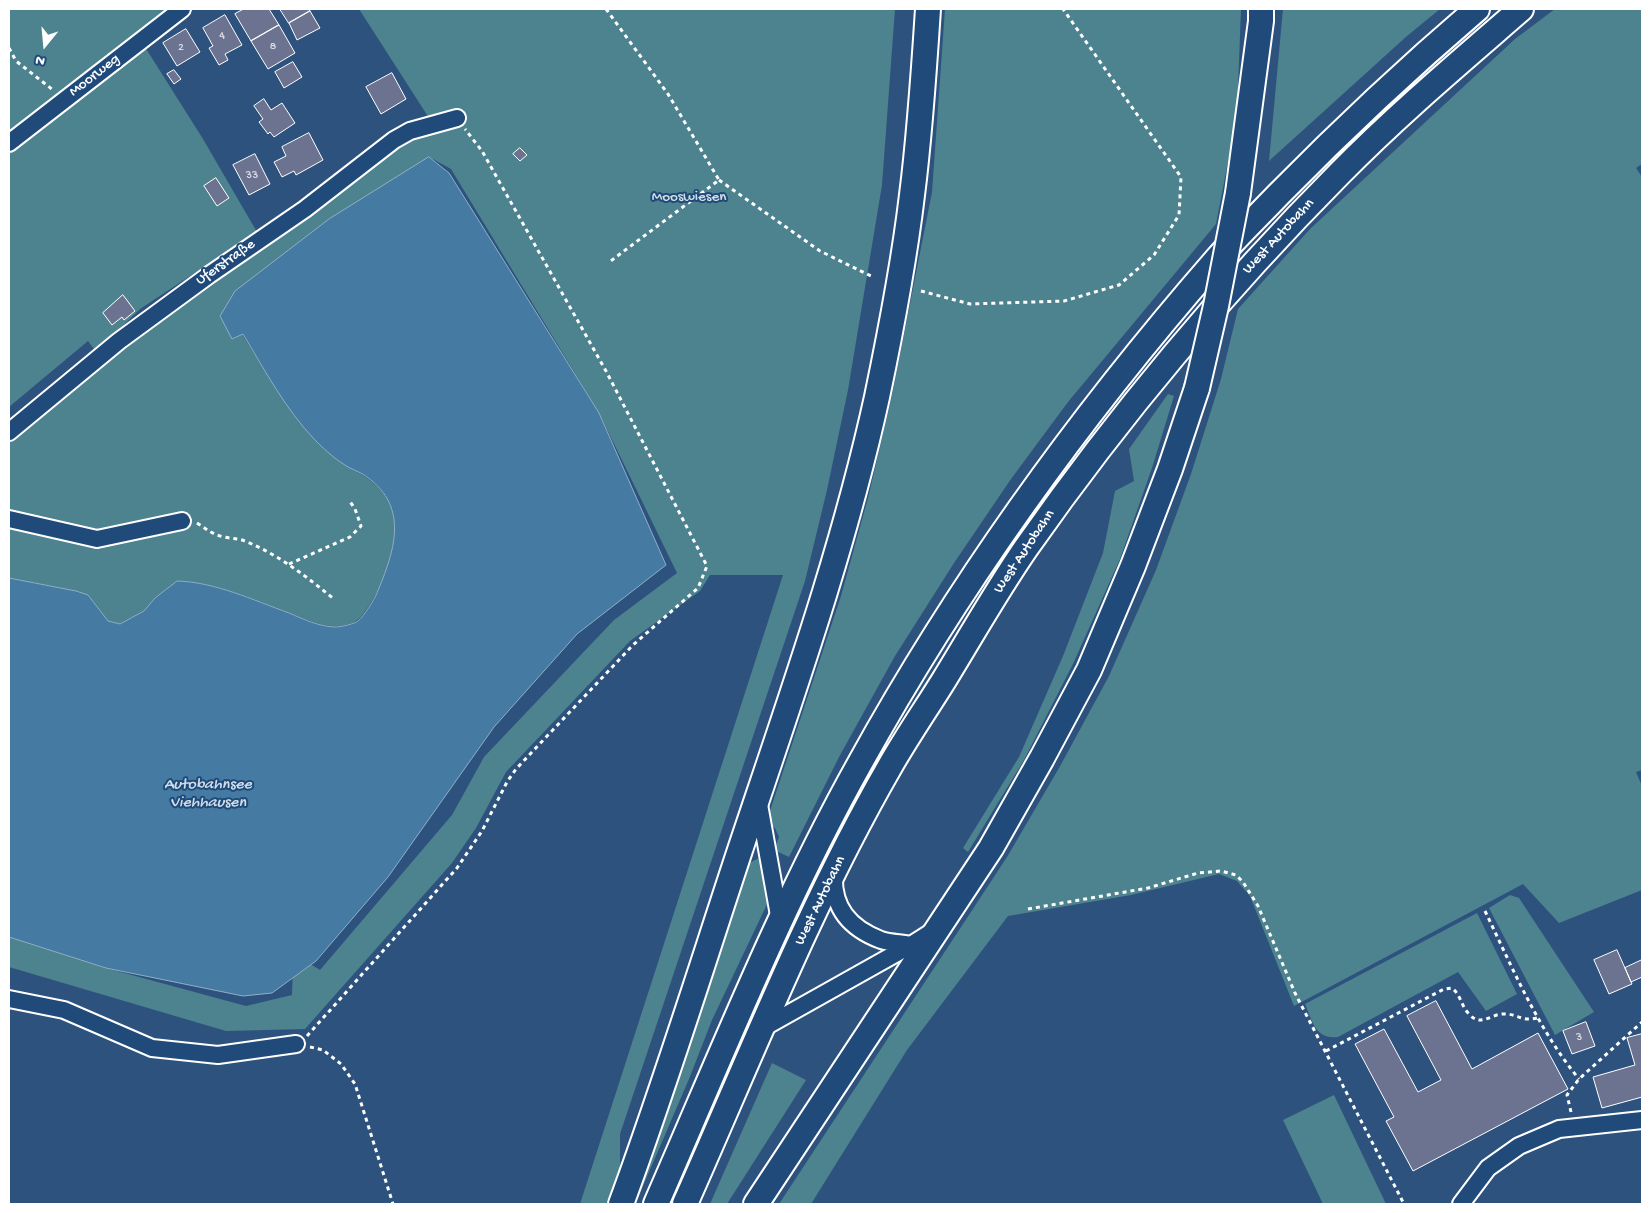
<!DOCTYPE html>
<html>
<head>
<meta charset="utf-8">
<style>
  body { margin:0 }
  #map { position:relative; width:1651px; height:1213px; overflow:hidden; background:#2e527e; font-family:"Gochi Hand",sans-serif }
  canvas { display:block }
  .frame { position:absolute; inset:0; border:10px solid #fff; pointer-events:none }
  .north { position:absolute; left:20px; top:20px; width:50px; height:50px; -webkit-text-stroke:4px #1f4a7a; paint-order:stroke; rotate:197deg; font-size:14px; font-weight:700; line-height:20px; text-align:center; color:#fff }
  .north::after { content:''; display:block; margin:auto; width:18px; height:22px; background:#fff; clip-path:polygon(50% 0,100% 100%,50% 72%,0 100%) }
</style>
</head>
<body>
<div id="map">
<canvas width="1651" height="1213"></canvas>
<div class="frame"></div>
<div class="north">N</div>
</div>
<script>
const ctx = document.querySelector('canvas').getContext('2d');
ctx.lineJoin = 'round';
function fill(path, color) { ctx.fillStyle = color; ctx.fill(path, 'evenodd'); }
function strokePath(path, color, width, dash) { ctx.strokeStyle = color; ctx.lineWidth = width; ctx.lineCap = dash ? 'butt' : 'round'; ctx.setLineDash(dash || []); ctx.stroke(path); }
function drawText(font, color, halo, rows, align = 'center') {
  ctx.font = font + ' "Gochi Hand",sans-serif'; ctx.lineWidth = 4; ctx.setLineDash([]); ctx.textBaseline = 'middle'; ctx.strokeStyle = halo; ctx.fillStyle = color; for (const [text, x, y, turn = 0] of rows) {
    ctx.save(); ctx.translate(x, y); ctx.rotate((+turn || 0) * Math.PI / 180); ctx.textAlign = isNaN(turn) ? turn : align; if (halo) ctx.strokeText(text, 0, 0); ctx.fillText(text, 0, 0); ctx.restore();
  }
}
const green = new Path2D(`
  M9,9H170L138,36L203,139L257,232L140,309L96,352L88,341L9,407Z
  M359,9H895L882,185L848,390L827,490L805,581L620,1134V1171L606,1204H580L783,575H710L700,591L630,641L506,772L476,828L452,863L305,1029L226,1031L9,967V937L106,968L246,1006L292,995L293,963L307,962L320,970L452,815L484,757L614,620L677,573L599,413L451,169L429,157L242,334L271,381L350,468C368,477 382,487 391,506C404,536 384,586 366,610C363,614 360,619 356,621C352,624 343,626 338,626C323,628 300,617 287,612C252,599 215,582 177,581L155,598L144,611L120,624L108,621L88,595L76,591L9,578V439L175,309L211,284L238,260L429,118Z
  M945,9H1241L1237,115L1216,224L1068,402L1011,479L954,563L895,656L839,757L789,857L774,850L779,837L775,828L766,823L841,596L868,498L891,400L932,192Z
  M1283,9H1440L1407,36L1269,161Z
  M1555,9H1642V164L1636,168L1642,177V770L1636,772L1642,786V890L1559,923L1523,884L1294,1006L1250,896L1237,881L1219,874L1131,895L1008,916L907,1050L811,1204H779L1007,857L1059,768L1109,676L1156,570L1191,474L1221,379L1238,309L1310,229L1515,39Z
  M1168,394L1174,396L1152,468L1120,559L1073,664L1024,760L968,852L963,848L1019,757L1063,656L1103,553L1115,491L1134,481L1129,449Z
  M759,858L769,900L712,1020L689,1079L640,1193L637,1192L747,864Z
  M1510,895L1519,898L1594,1012L1555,1035L1489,908Z
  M1477,913L1517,994L1486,1011L1458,972L1338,1037C1315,1040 1312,1020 1305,1004Z
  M772,1063L806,1080L727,1204H710Z
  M1334,1095L1386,1204H1323L1283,1120Z`);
const water = new Path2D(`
  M429,157L449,173L599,413L666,565L577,634L494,727L388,877L316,961L272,993L243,996L106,968L9,937V578L76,591L88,595L108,621L120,624L144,611L155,598L177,581C215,582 253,600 289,613C303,619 320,627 336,627C341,627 354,624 358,621C364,616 374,600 377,593C394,552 410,508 367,477C362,473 356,471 350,468C337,461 326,451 315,440C286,410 264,369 243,334L232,339L220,316L235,291L329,219Z`);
const building = new Path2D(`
  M244,9H269L279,25L251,41L235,14Z
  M280,9H309L310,11L289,23Z
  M310,11L320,28L297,40L289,23Z
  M225,15L242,45L225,54L228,60L219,65L209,48L213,46L203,28Z
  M279,25L295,53L268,69L251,41Z
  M186,29L200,52L177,66L163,43Z
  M293,62L302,77L284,88L275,72Z
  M174,70L181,79L174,84L167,74Z
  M392,73L406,99L381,114L366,87Z
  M264,99L271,110L282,103L295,123L274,137L270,132L268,134L259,122L263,119L254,106Z
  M309,133L323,160L296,175L294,171L282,177L274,162L286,156L282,147Z
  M520,148L527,155L520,161L513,154Z
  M255,154L270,184L249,195L233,165Z
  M216,178L229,198L217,206L204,186Z
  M123,295L135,311L124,320L122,317L112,325L103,313Z
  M1617,950L1632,984L1609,994L1594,960Z
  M1642,960V977L1631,982L1625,968Z
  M1436,1001L1472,1069L1538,1033L1568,1089L1413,1171L1386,1121L1394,1117L1355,1044L1384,1029L1418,1092L1441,1080L1407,1016Z
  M1586,1022L1595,1046L1572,1054L1563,1031Z
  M1642,1034V1097L1602,1108L1593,1077L1635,1065L1627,1038Z`);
const path = new Path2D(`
  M606,9L668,94L719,180L608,263
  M9,48L16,61L53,90
  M719,180L820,251L873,277
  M921,291L970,304L1064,301L1119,285L1154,255L1179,215L1181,177L1063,9
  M197,523C206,529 214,535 224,537C232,539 239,538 247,542C279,555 307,577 334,599
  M289,564L350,537L361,526L355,509L349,500
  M1028,909L1148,888L1198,873L1221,871L1236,875L1243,882L1258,906L1295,993L1404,1204
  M1485,911C1513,969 1538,1029 1579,1079
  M307,1036L457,868L482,831L507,782L516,769L633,645L698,588L707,566L606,371L482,151L465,129
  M310,1047L323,1050L341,1064L355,1084L393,1204
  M1326,1051L1444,989L1452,988C1461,995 1461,1006 1469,1014C1480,1027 1490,1015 1502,1014C1517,1013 1521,1022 1537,1018
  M1571,1112L1567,1095L1579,1079L1642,1022`);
const minor = new Path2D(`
  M9,143L182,9
  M9,432L119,341L209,275L305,209L394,140L410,131L457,118
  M9,519L97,539L182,521
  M758,799L780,921
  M834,873C832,907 849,928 881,940C890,943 902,943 911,945
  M9,999L64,1010L152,1048L218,1055L296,1044
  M763,1028L911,945L933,931
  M1461,1204L1488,1168L1519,1146L1559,1129L1642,1120`);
const highway = new Path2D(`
  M1238,193L1261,21V9
  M621,1204C664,1088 701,968 740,850C790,700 843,552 877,397C891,330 904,263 912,195C920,133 924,71 928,9
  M656,1204C721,1056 781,904 860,763C960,582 1081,415 1217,259C1236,237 1258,216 1278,195C1342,130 1408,68 1477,9
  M685,1204C750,1058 809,907 889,768C906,738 926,709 944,680C971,636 997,590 1026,548C1120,414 1225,289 1340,173C1397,115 1460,62 1521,9
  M756,1204L991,848L1042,758L1089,670L1133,566L1170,469L1197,388`);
const highwayBridge = new Path2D(`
  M1197,388L1216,306L1238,193`);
const numberNames = [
  ["4",222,36],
  ["8",273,47],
  ["2",181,48],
  ["33",252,176],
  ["3",1579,1038]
];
const streetNames = [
  ["Moorweg",95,76,-38],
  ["West Autobahn",1279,237,-47],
  ["Uferstraße",226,263,-35],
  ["West Autobahn",1025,552,-56],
  ["West Autobahn",821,901,-64]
];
const parkNames = [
  ["Mooswiesen",689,198]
];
const waterNames = [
  ["Autobahnsee",208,786],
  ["Viehhausen",208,804]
];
fill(green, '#4d828f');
fill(water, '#457aa2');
strokePath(water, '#8fafc7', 1);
fill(building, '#6c7390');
strokePath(building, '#fff', 1);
strokePath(minor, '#fff', 20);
strokePath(highway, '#fff', 28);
strokePath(path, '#fff', 3, [4, 4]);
strokePath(minor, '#1f4a7a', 16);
strokePath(highway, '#1f4a7a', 24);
strokePath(highwayBridge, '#fff', 28, []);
strokePath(highwayBridge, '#1f4a7a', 24);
drawText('12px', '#dadce3', null, numberNames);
drawText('15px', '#fff', '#1f4a7a', streetNames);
drawText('15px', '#d2e0e3', '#1f4a7a', parkNames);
drawText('italic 16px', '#d0dee8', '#1f4a7a', waterNames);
</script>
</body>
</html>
